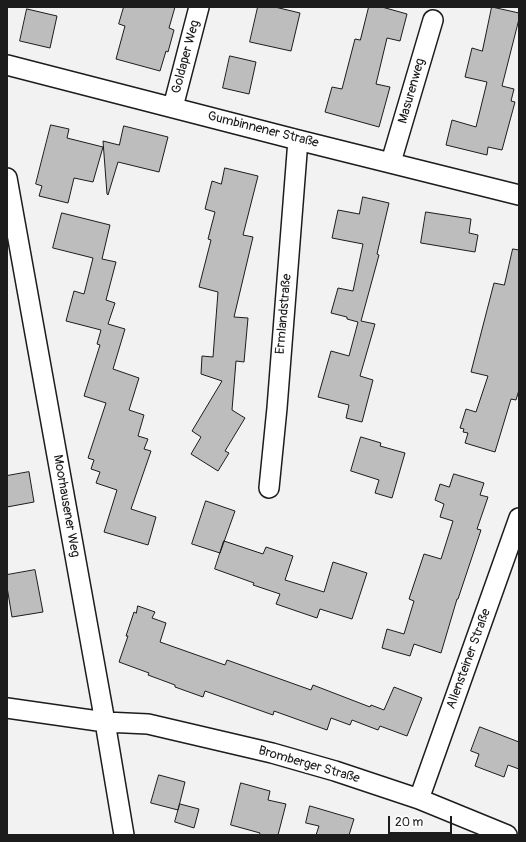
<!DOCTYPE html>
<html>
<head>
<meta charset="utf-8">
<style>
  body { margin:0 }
  #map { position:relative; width:526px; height:842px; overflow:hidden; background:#f2f2f2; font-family:Pangolin,sans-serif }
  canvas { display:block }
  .frame { position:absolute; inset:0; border:8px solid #1c1c1c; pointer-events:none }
  .scale { position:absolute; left:388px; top:816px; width:64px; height:18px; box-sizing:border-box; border:2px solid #1c1c1c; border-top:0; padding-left:5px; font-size:12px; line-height:14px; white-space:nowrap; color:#1c1c1c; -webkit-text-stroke:3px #fff; paint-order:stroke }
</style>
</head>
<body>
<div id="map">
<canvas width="526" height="842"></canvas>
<div class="frame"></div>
<div class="scale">20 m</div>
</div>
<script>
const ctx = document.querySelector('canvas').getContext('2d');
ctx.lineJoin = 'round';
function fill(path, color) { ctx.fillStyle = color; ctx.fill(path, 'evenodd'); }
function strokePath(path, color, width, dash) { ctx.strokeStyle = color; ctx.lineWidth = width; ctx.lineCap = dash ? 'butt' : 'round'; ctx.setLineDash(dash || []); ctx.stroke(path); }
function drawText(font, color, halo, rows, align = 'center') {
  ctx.font = font + ' Pangolin,sans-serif'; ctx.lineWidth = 4; ctx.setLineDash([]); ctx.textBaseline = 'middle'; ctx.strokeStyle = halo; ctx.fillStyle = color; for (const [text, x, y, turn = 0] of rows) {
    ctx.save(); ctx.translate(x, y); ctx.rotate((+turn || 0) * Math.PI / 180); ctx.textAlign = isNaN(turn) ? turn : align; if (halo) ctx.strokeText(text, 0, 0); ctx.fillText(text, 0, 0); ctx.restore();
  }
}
const building = new Path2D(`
  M124,7H175L169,28L174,30L168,52L166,51L160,71L116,59L125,26L119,24Z
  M258,7H275L300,13L291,51L250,42Z
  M369,7H382L407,14L400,41L387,38L376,84L390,87L379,127L325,112L332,87L342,89L355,39L360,40Z
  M492,7L519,13V19L502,86L514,89L511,101L515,102L502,150L488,147L487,155L446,145L452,120L476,127L487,82L465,77L472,48L482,51Z
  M27,9L57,16L50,48L20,41Z
  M230,56L256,62L249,94L223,88Z
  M51,125L69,129L67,138L103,147L93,182L74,178L68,203L39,196L42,186L36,184Z
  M124,126L168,137L159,172L118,162L108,195L107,194L103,141L119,145Z
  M225,168L258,176L243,235L253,237L234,317L248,318L244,362L236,361L232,410L245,418L225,451L229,453L218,471L191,454L201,437L192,431L222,381L201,374L202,356L213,357L218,292L199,287L211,240L208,239L215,212L205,209L212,181L221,184Z
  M363,197L389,203L377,254L379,255L361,321L375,324L360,376L373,380L362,422L346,418L349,405L318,397L331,351L349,356L358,322L347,319V317L331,313L338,288L353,291L363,244L332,238L338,210L359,214Z
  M426,212L471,219L469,233L478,235L475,252L421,243Z
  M62,213L110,225L102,259L116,262L106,300L115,303L108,324L125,329L113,369L139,378L129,410L144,415L138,436L148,439L144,449L151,451L131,509L156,517L148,545L104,532L117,490L96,483L100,472L91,469L94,460L88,458L106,403L84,396L100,345L97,344L101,330L66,321L74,291L84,294L93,258L53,248Z
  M513,249L519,250V390L516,400L511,399L495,452L465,443L468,433L463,432L464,429L460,428L466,409L476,412L488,376L471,372L494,283L504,285Z
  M361,437L381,443L380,446L405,453L392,498L375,493L379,480L351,471Z
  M29,472L34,502L7,507V476Z
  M454,474L484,483L480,495L488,497L477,529L481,530L458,599H457L441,653L414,644L410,656L382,648L387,629L404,634L414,601L409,599L424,554L441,559L453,521L440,517L444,504L435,500L440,484L449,487Z
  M206,501L235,511L220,553L192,544Z
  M224,541L263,554L266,547L293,556L285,580L324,592L333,562L367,573L352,619L320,609L317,618L276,604L280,594L253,585L254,583L215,569Z
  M35,570L43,612L12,617L7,587V575Z
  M138,606L155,612L152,618L166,623L160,642L225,665L227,660L311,690L313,685L370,707L371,705L384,710L394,687L422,698L407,736L380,726L378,730L352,720L350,725L331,718L327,730L274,711L273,715L205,691L203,697L175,687V685L148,675L149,673L119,662L128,636H126L134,612L136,613Z
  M480,727L519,742V769L508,765L504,777L475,766L479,754L471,751Z
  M159,775L185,782L178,810L151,803Z
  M241,783L270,791L268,800L286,804L278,835H259L260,833L231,825Z
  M180,804L199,809L194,828L175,822Z
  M310,806L354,819L349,835H316L319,826L306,823Z`);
const minor = new Path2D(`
  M7,65L298,140L519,195
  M173,107L199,7
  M391,162L433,20
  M7,178L105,722L124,835
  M269,488L277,408L298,140
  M7,708L105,722L148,724L272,753L335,771L419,799L507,835
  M419,799L519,518`);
const streetNames = [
  ["Goldaper Weg",186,57,-75],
  ["Masurenweg",412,91,-74],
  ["Gumbinnener Straße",263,130,14],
  ["Ermlandstraße",284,314,-85],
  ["Moorhausener Weg",66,506,80],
  ["Allensteiner Straße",469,659,-70],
  ["Bromberger Straße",309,765,16]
];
fill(building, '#bdbdbd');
strokePath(building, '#1c1c1c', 1);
strokePath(minor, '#1c1c1c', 22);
strokePath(minor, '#fff', 19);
drawText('13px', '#1c1c1c', '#fff', streetNames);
</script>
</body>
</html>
